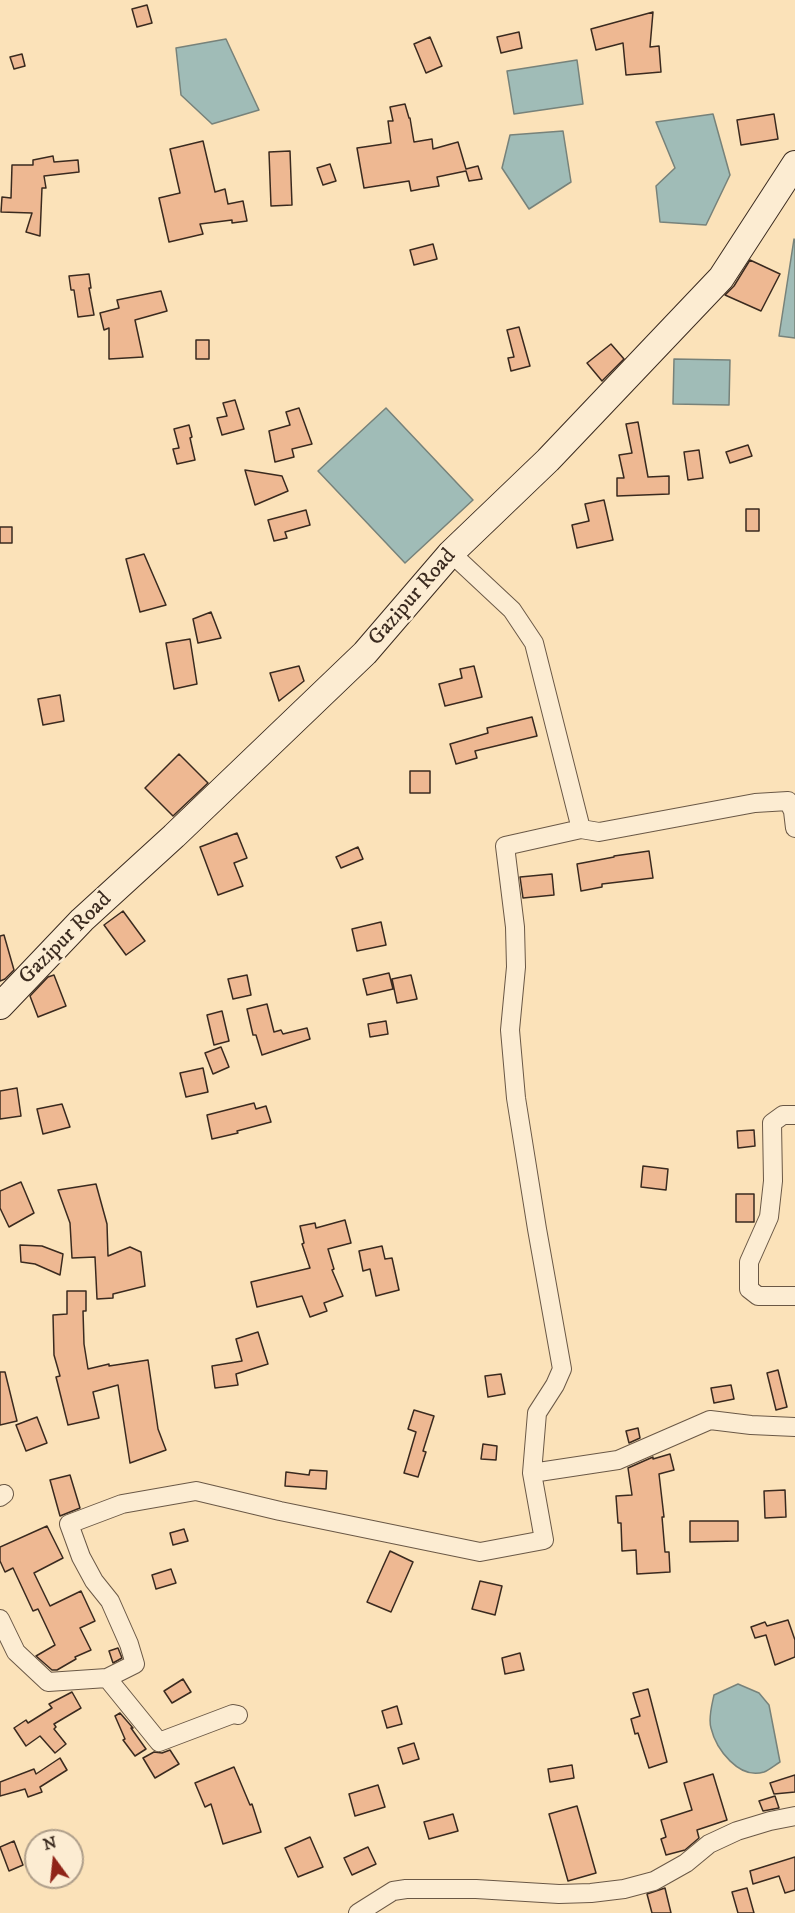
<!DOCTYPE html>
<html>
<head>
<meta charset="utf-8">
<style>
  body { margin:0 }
  #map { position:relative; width:795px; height:1913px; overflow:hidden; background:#fbe2b9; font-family:"IM FELL DW Pica",serif }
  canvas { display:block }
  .north { position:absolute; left:24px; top:1829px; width:60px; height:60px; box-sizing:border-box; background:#fcecd2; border:2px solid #ae9e8a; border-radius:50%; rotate:345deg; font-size:16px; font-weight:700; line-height:24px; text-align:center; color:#3a2a1f }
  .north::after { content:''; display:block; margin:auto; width:21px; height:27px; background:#8f2418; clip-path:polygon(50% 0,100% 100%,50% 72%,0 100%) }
</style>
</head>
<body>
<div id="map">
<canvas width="795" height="1913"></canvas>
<div class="north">N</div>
</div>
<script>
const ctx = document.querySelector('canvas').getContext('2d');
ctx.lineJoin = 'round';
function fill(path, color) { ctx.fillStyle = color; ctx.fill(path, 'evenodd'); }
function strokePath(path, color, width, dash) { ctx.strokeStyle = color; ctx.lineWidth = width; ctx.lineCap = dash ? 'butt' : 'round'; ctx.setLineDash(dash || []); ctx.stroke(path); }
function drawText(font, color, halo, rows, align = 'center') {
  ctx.font = font + ' "IM FELL DW Pica",serif'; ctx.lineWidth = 5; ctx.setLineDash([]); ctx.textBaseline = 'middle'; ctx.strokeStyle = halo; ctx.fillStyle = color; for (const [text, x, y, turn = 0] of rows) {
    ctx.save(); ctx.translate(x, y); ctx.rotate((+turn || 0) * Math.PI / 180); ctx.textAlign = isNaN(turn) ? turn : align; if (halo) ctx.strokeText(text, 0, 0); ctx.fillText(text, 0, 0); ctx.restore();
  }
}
const water = new Path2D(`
  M226,39L259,110L212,124L181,95L176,48Z
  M577,60L583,104L514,114L507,71Z
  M713,114L730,175L706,225L660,222L656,186L675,168L656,122Z
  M563,131L571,182L529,209L502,168L510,135Z
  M794,239L795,240V338L779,336Z
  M674,359L730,360L729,405L673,404Z
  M386,408L473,500L405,563L318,471Z
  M738,1684L759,1693L769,1705L780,1762C775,1765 769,1770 764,1772C739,1780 716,1749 711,1728C708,1718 712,1705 714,1695Z`);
const building = new Path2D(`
  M147,5L152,23L137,27L132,9Z
  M653,12L650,47L659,46L661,72L626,75L623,43L596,50L591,29Z
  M519,32L522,48L501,53L497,37Z
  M430,37L442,66L426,73L414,44Z
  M22,54L25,66L14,69L10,57Z
  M405,104L409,118H410L414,142L432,139L433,149L458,142L466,169L478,166L482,179L469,181L466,171L437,177L439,186L421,189L411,191L409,181L364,188L357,148L391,143L388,121H393L390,107Z
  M774,114L778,139L741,145L737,120Z
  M203,141L215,192L225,189L228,204L243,201L247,221L232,223V220L200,224L203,234L169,242L159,198L180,193L170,149Z
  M290,151L292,205L271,206L269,152Z
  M53,156L54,162L78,160L79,172L44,176L46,188H42L40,236L26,232L32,213L1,212L2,197L11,198L12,165H33V160Z
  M330,164L336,181L323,185L317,168Z
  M433,244L437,259L414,265L410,250Z
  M750,260L780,274L761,311L725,295L734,286Z
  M89,274L91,288H89L94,315L78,317L74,290H71L69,276Z
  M161,291L167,311L135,320L143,357L109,359V328L104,330L100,313L119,308L117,300Z
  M519,327L530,366L511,371L508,358L514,357L507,330Z
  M196,340H209V359H196Z
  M611,344L624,359L602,381L587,363Z
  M235,400L244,429L222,435L217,418L227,416L223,403Z
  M299,408L312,444L292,449L294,457L275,462L269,431L290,425L286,412Z
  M638,422L648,477L669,476V494L617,496V478H624L619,455L632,453L626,424Z
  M189,425L192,437L190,438L195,460L177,464L173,449L179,448L174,429Z
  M748,445L752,456L730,463L726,452Z
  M699,450L703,478L688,480L684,452Z
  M245,470L282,476L288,491L255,505Z
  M604,500L613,540L577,548L572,525L589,521L585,504Z
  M746,509H759V531H746Z
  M306,510L310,525L285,532L287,538L274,541L268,520Z
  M0,527H12V543H0Z
  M144,554L166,605L140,612L126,559Z
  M211,612L221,638L198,643L193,619Z
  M190,639L197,684L174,689L166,643Z
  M299,666L304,681L279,701L270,673Z
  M474,666L482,697L445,706L439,684L462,678L460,669Z
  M60,695L64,721L43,725L38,699Z
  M532,717L537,736L475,751L477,758L456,764L450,744L488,733L487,728Z
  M179,754L208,783L173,816L145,788Z
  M410,771H430V793H410Z
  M237,833L247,858L234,863L243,886L218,895L200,847Z
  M358,847L363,859L341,868L336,857Z
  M649,851L653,878L602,884V887L581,891L577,864L614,857V856Z
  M552,874L554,895L523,898L520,877Z
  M123,911L145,941L126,955L104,925Z
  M381,922L386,945L357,951L352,929Z
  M4,935L14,970L5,979L0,981V936Z
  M389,973L393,989L367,995L363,979Z
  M54,975L66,1006L38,1017L30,996L48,977Z
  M247,975L251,995L233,999L228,979Z
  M411,975L417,999L397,1003L392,979Z
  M267,1004L274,1032L281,1030L283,1034L307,1028L310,1039L262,1055L256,1035H253L247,1009Z
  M222,1011L229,1041L214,1045L207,1015Z
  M386,1021L388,1034L370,1037L368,1024Z
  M221,1047L229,1067L213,1074L205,1053Z
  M203,1068L208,1092L186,1097L180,1073Z
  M17,1088L21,1116L0,1119V1091Z
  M254,1103L256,1109L266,1106L271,1122L237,1131L238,1133L212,1139L207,1115Z
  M62,1104L70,1127L43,1134L37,1109Z
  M754,1130L755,1146L738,1148L737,1131Z
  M643,1166L668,1169L666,1190L641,1187Z
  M21,1182L34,1213L9,1227L0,1208V1191Z
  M96,1184L107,1224L108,1256L130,1247L141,1252L145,1286L113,1294V1298L97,1299L95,1257L72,1258L70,1223L58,1190Z
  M736,1194H754V1222H736Z
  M345,1220L351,1243L328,1249L334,1269L332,1270L343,1296L324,1303L327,1311L310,1317L302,1296L257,1307L251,1282L310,1268L302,1244L304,1243L300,1226L315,1223L316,1228Z
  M20,1245L42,1246L63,1254L60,1275L35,1264L21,1262Z
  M382,1246L385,1259L392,1258L399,1290L376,1296L370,1269L363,1271L359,1251Z
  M67,1291H86V1311H83L84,1344L88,1369L109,1364V1366L148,1360L158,1429L166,1450L130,1463L118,1385L93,1392L99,1418L68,1425L56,1377L60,1376L54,1355L53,1315L67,1314Z
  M258,1332L268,1364L236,1374L238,1385L215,1388L212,1366L242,1361L236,1339Z
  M778,1370L787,1407L776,1410L767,1373Z
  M0,1372H5L17,1421L0,1425Z
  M501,1374L505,1394L488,1397L485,1376Z
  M731,1385L734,1399L714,1403L711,1388Z
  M414,1410L434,1416L423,1451L426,1452L418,1477L404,1473L416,1432L408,1429Z
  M37,1417L47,1443L26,1451L16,1425Z
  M638,1428L640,1438L629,1443L626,1431Z
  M483,1444L497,1446L496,1460L481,1459Z
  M670,1454L674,1470L659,1474L664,1517H662L665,1552H669L670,1572L637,1574L636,1550L622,1551L621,1523H618L616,1496L632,1495L628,1468L653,1457V1459Z
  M310,1470L327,1471L326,1489L285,1486L286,1472L309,1475Z
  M70,1475L80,1508L60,1516L50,1480Z
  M785,1490L786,1517L765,1518L764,1491Z
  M690,1521H738V1541L690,1542Z
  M47,1526L63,1558L34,1573L50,1606L81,1591L95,1621L80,1628L91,1650L75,1657L76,1659L57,1670H52L36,1656L55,1645L38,1609L33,1611L13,1568L5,1572L0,1561V1547Z
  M184,1529L188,1541L173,1545L170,1533Z
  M390,1551L413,1562L391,1612L367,1602Z
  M171,1569L176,1583L156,1589L152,1575Z
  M480,1581L502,1586L495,1615L472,1609Z
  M788,1620L795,1640V1657L775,1665L766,1635L755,1638L751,1627L765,1622L767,1626Z
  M118,1648L122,1658L113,1663L109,1651Z
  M520,1653L524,1670L505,1674L502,1658Z
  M183,1679L191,1692L172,1703L164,1691Z
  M648,1689L667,1762L649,1768L638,1733L635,1734L631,1719L640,1716L633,1693Z
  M72,1692L81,1708L54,1724L56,1727L54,1729L66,1744L55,1753L40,1736L26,1746L14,1728L26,1720L28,1723L52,1708L49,1704Z
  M397,1706L402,1724L387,1728L382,1711Z
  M120,1713L133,1728H131L146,1749L135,1756L123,1740L125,1739L115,1716Z
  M414,1743L419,1759L403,1764L398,1748Z
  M170,1750L179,1764L155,1778L143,1758L154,1752L162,1753Z
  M60,1758L67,1770L40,1787L42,1792L28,1797L25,1789L0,1796V1782L34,1769L36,1774Z
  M572,1765L574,1778L550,1782L548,1769Z
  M234,1767L250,1805L252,1804L261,1832L223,1844L211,1804L205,1807L195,1783Z
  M713,1774L727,1820L697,1830L699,1838L685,1850L666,1855L661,1839L666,1837L661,1820L692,1810L684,1783Z
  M795,1775V1792L774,1794L770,1783Z
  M378,1785L385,1807L355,1816L349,1794Z
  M775,1796L779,1808L763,1811L759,1801Z
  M577,1806L596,1873L568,1881L549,1814Z
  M453,1814L458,1831L429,1839L424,1822Z
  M310,1837L323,1867L298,1877L285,1848Z
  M14,1841L23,1865L9,1871L0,1847Z
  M368,1847L376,1864L352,1875L344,1858Z
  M795,1857V1890L785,1893L779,1876L753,1884L750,1871Z
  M665,1888L671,1913H652L647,1894Z
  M747,1888L754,1913H738L732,1892Z`);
const street = new Path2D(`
  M451,553L512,610L534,643L581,829L599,832L755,803L788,801L793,811L795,828
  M795,1115H783L772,1123L773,1181L769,1217L749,1262V1289L758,1296H795
  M532,1473L618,1460L710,1420L751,1425L795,1427
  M0,1497L4,1494
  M0,1619L16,1652L48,1682L107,1678L159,1742L233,1714L238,1715
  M107,1678L135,1664L129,1644L110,1601L94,1581L81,1557L69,1524L122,1504L196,1491L280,1511L480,1552L544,1540L532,1473L537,1413L555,1385L562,1369L537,1229L516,1098L510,1030L516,967L515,927L505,846L581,829
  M358,1913L393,1891L406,1889H476L559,1894L591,1893L624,1889L654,1881L686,1863L709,1844L737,1831L770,1821L795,1816`);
const secondary = new Path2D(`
  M0,1006L82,920L174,836L365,653L451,553L548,460L721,278L795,164`);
const streetNames = [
  ["Gazipur Road",413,598,-49],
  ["Gazipur Road",66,939,-45]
];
fill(water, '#a0bcb7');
strokePath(water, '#77827a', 1.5);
fill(building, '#eeb892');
strokePath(building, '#3a2a1f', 1.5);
strokePath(street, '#6a5846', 20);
strokePath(secondary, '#3a2a1f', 28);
strokePath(street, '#fcecd2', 18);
strokePath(secondary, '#fcecd2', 26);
drawText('22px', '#3a2a1f', '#fcecd2', streetNames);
</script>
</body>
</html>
